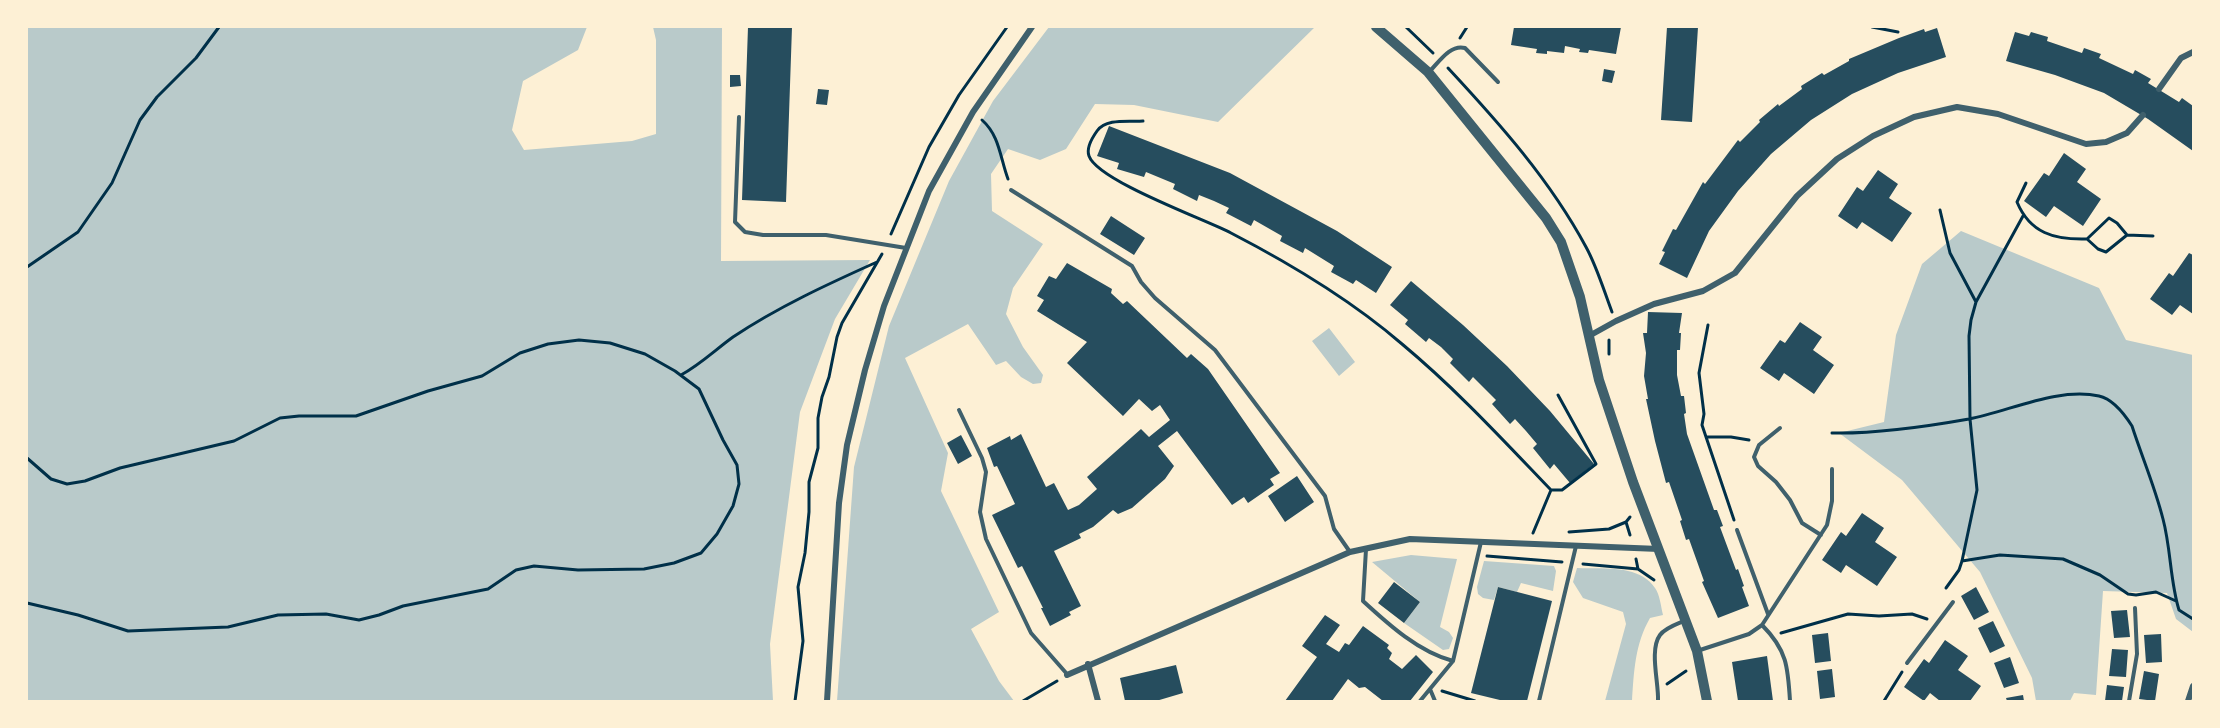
<!DOCTYPE html>
<html>
<head>
<meta charset="utf-8">
<style>
  body { margin:0 }
  #map { position:relative; width:2220px; height:728px; overflow:hidden; background:#fdf0d5; font-family:Signika,sans-serif }
  canvas { display:block }
  .frame { position:absolute; inset:0; border:28px solid #fdf0d5; pointer-events:none }
</style>
</head>
<body>
<div id="map">
<canvas width="2220" height="728"></canvas>
<div class="frame"></div>
</div>
<script>
const ctx = document.querySelector('canvas').getContext('2d');
ctx.lineJoin = 'round';
function fill(path, color) { ctx.fillStyle = color; ctx.fill(path, 'evenodd'); }
function strokePath(path, color, width, dash) { ctx.strokeStyle = color; ctx.lineWidth = width; ctx.lineCap = dash ? 'butt' : 'round'; ctx.setLineDash(dash || []); ctx.stroke(path); }
const green = new Path2D(`
  M27,27H587L578,50L523,81L512,130L524,150L632,141L656,134V40L653,27H722L721,261L870,260L835,319L800,412L770,644L773,701H27Z
  M1049,27H1315L1218,122L1134,105L1095,104L1066,149L1040,160L1008,149L991,174L992,211L1043,244L1013,288L1006,314L1023,347L1043,375L1041,383L1033,384L1021,377L1006,361L996,365L968,324L905,358L948,453L941,491L999,612L971,629L999,681L1014,701H837L854,467L889,326L949,181L993,101Z
  M1961,231L2099,288L2126,340L2193,355V632L2176,619L2167,593L2103,591L2096,695L2074,693L2070,701H2036L2032,678L1980,572L1902,480L1839,433L1884,422L1896,335L1922,264Z
  M1329,328L1355,362L1339,376L1312,341Z
  M1411,555L1457,559L1440,627L1449,632L1453,638L1449,649L1443,650L1404,623L1420,602L1372,562Z
  M1484,561L1554,566L1556,571L1553,591L1521,583L1517,592L1498,587L1494,600L1483,598L1478,594L1477,587Z
  M1577,568C1601,569 1640,564 1655,588C1660,595 1661,607 1663,615L1650,618C1635,644 1634,671 1632,701H1605L1626,624L1623,612L1583,598L1573,582Z`);
const building = new Path2D(`
  M748,27H792L786,202L742,200Z
  M1514,27H1621L1616,54L1589,50L1588,53L1579,52L1580,49L1565,46L1564,53L1547,51V54L1536,53L1537,49L1511,45Z
  M1667,27H1698L1692,122L1661,120Z
  M1937,28L1946,57L1898,73L1852,94L1811,120L1771,154L1738,191L1709,231L1687,278L1659,264L1665,252L1662,251L1673,229L1676,230L1703,182L1705,184L1738,140L1740,142L1760,122L1759,120L1778,104L1779,106L1802,89L1801,86L1822,73L1824,75L1849,61V59L1899,38L1924,29L1925,32Z
  M2015,32L2029,36L2031,32L2048,37L2047,41L2082,53L2084,48L2101,54L2099,58L2133,74L2135,70L2151,79L2148,83L2179,102L2182,98L2193,106V151L2148,119L2104,93L2055,75L2006,61Z
  M1604,69L1615,71L1612,83L1602,81Z
  M730,75H740L741,86L730,87Z
  M818,89L829,90L827,105L816,104Z
  M1109,126L1230,173L1337,231L1392,267L1376,293L1356,280L1353,284L1331,272L1334,266L1305,248L1303,253L1280,241L1282,236L1254,220L1251,226L1226,213L1229,208L1214,201L1199,195L1197,201L1173,189L1175,184L1146,172L1144,177L1117,169L1119,163L1097,156Z
  M2064,153L2086,169L2077,182L2101,199L2083,226L2054,206L2046,217L2024,201L2044,173L2049,176Z
  M1878,170L1898,184L1889,198L1912,213L1892,242L1862,222L1857,229L1838,216L1857,187L1863,191Z
  M1111,216L1145,238L1134,255L1100,234Z
  M2189,253L2193,255V314L2180,305L2172,315L2150,299L2169,273L2173,276Z
  M1067,263L1112,289L1111,293L1123,304L1127,301L1187,358L1191,354L1208,369L1280,473L1270,479L1274,485L1248,503L1244,497L1232,505L1177,431L1158,446L1174,466L1165,479L1132,508L1118,514L1113,510L1093,527L1079,534L1081,538L1054,551L1081,606L1069,612L1071,615L1050,626L1041,608H1043L1022,566L1018,568L992,515L1015,504L997,466L994,467L987,448L1010,436L1011,440L1021,434L1046,487L1054,483L1068,510L1079,505L1097,489L1087,477L1141,429L1149,437L1170,420L1160,405L1152,411L1139,399L1123,416L1067,363L1087,342L1037,311L1044,300L1037,296L1049,276L1056,279Z
  M1411,281L1463,325L1507,366L1550,411L1594,464L1570,483L1554,464L1550,469L1533,448L1537,444L1526,431L1515,419L1510,424L1492,404L1496,400L1473,377L1469,382L1450,363L1453,359L1441,347L1429,338L1426,342L1405,324L1408,320L1390,305Z
  M1648,312L1682,313L1679,333H1681L1680,350H1677V375L1681,396H1684L1686,413L1684,414L1687,434L1714,510H1717L1723,526L1720,527L1736,570L1738,569L1744,586L1742,587L1749,606L1718,618L1702,582L1704,581L1689,539L1686,540L1680,521L1682,520L1669,482L1666,483L1655,441L1646,399H1648L1644,376L1646,353L1643,333H1647Z
  M1800,322L1822,337L1813,350L1834,365L1814,394L1784,373L1779,381L1760,368L1780,340L1785,343Z
  M961,435L972,456L958,464L947,443Z
  M1297,476L1314,502L1285,522L1268,496Z
  M1862,513L1884,528L1875,542L1897,557L1877,586L1846,565L1841,573L1822,560L1841,532L1846,536Z
  M1394,582L1420,602L1404,623L1378,603Z
  M1498,587L1552,601L1527,701H1504L1471,693Z
  M1976,587L1989,612L1974,620L1961,596Z
  M2127,610L2130,637L2114,638L2111,611Z
  M1325,615L1340,625L1326,644L1339,652L1345,643L1349,645L1363,626L1389,645L1387,648L1392,653L1389,659L1402,669L1416,655L1433,672L1410,701H1383L1365,687L1359,688L1348,679L1332,701H1285L1317,657L1302,646Z
  M1993,621L2005,646L1990,653L1978,628Z
  M1828,633L1831,661L1815,663L1812,635Z
  M2161,634L2162,662L2146,663L2144,635Z
  M1945,640L1968,656L1958,670L1981,686L1970,701H1940L1930,693L1924,701L1904,687L1924,659L1929,663Z
  M2112,649L2128,650L2126,677L2109,676Z
  M1767,656L1773,701H1738L1732,662Z
  M2010,657L2019,683L2004,688L1994,663Z
  M1176,665L1183,693L1156,701H1125L1120,678Z
  M1832,669L1835,697L1820,699L1817,671Z
  M2144,671L2159,674L2155,701L2139,699Z
  M2107,685L2124,687L2122,701H2105Z
  M2023,695L2024,701H2007L2006,698Z`);
const path = new Path2D(`
  M1406,27L1433,53
  M1872,27L1898,32
  M1460,38L1467,27
  M1448,68C1500,124 1550,180 1586,247C1597,267 1604,291 1612,312
  M982,120C1000,136 1000,158 1008,179
  M1143,121C1128,122 1106,118 1097,131C1092,138 1086,148 1089,156C1098,181 1204,219 1231,233C1291,264 1351,300 1402,344C1456,389 1503,440 1551,490L1533,533
  M2026,183L2017,202C2030,233 2054,240 2087,239L2109,218L2117,223L2127,235
  M1940,210L1950,253L1976,302
  M891,234L929,147L959,95L1007,27
  M2087,239L2098,249L2106,252L2127,235L2153,236
  M27,267L78,232L112,183L140,120L157,97L196,58L219,27
  M1708,325L1699,373L1704,414L1702,425L1734,520
  M1609,354V340
  M681,375C701,364 715,350 733,337C778,307 828,284 877,262
  M1832,433C1877,434 1924,427 1969,419C2010,411 2058,387 2099,396C2113,399 2125,415 2132,426C2142,457 2155,487 2163,519C2171,549 2170,581 2179,610L2193,619
  M1706,437H1731L1749,440
  M27,458L51,479L67,484L85,481L120,468L234,441L280,418L299,416H356L428,391L482,376L520,353L548,344L579,340L610,343L645,354L675,371L699,389L723,440L737,465L739,484L733,506L717,534L701,553L674,563L644,569L578,570L534,566L516,570L488,589L403,606L379,615L359,620L326,614L278,615L228,627L128,631L78,615L27,603
  M1551,490H1562L1596,464L1558,395
  M1630,517L1626,522L1630,535
  M1569,532L1609,529L1626,522
  M1487,556L1562,562
  M1636,559L1638,569L1654,580
  M1962,561L2000,555L2063,559L2100,575L2128,594L2136,595L2156,592L2176,601
  M1583,564L1638,569
  M1946,588L1959,570L1962,561L1977,490L1970,419L1969,336L1971,320L1976,302L2023,216
  M1781,633L1848,614L1879,616L1912,614L1927,619
  M1667,684L1686,671
  M1442,691L1475,701
  M795,701L803,641L798,587L805,553L809,512V482L818,448V418L822,397L829,377L837,337L842,323L882,254
  M1023,701L1057,681
  M1884,701L1902,672`);
const service = new Path2D(`
  M1429,72C1439,62 1450,44 1465,48L1498,82
  M739,117L735,222L745,232L763,235H826L906,248
  M1011,190L1132,266L1141,282L1155,298L1215,350L1325,496L1334,529L1350,552
  M959,410L982,458L986,472L980,512L986,539L1031,633L1067,674
  M1780,428L1759,445L1754,457L1758,466L1776,482L1790,500L1802,523L1821,535
  M1737,530L1768,614
  M1366,549L1363,601C1389,625 1419,652 1453,661L1420,701
  M1762,625C1787,650 1788,667 1790,701
  M1697,651L1749,634L1762,625L1827,525L1832,501V469
  M1453,661L1481,542
  M1907,663L1953,602
  M1430,689L1435,701
  M1539,701L1576,546
  M1658,701C1659,683 1649,650 1660,635C1665,628 1677,624 1684,621
  M2129,701L2137,654L2135,608`);
const minor = new Path2D(`
  M2159,89L2181,58L2193,52
  M1589,336L1616,321L1654,304L1703,291L1735,273L1797,196L1837,159L1873,136L1914,117L1957,107L1998,114L2086,144L2106,142L2127,133L2143,115
  M1088,664L1098,701
  M1067,675L1350,552L1410,539L1659,549
  M827,701L839,503L847,445L865,370L884,306L929,191L973,112L1032,27
  M2188,701L2193,686`);
const tertiary = new Path2D(`
  M1376,27L1428,72L1546,218L1561,242L1580,297L1599,380L1633,482L1697,651L1707,701`);
fill(green, '#b9caca');
fill(building, '#264d5e');
strokePath(path, '#003049', 3);
strokePath(service, '#3f606c', 4);
strokePath(minor, '#3f606c', 6);
strokePath(tertiary, '#3f606c', 10);
</script>
</body>
</html>
